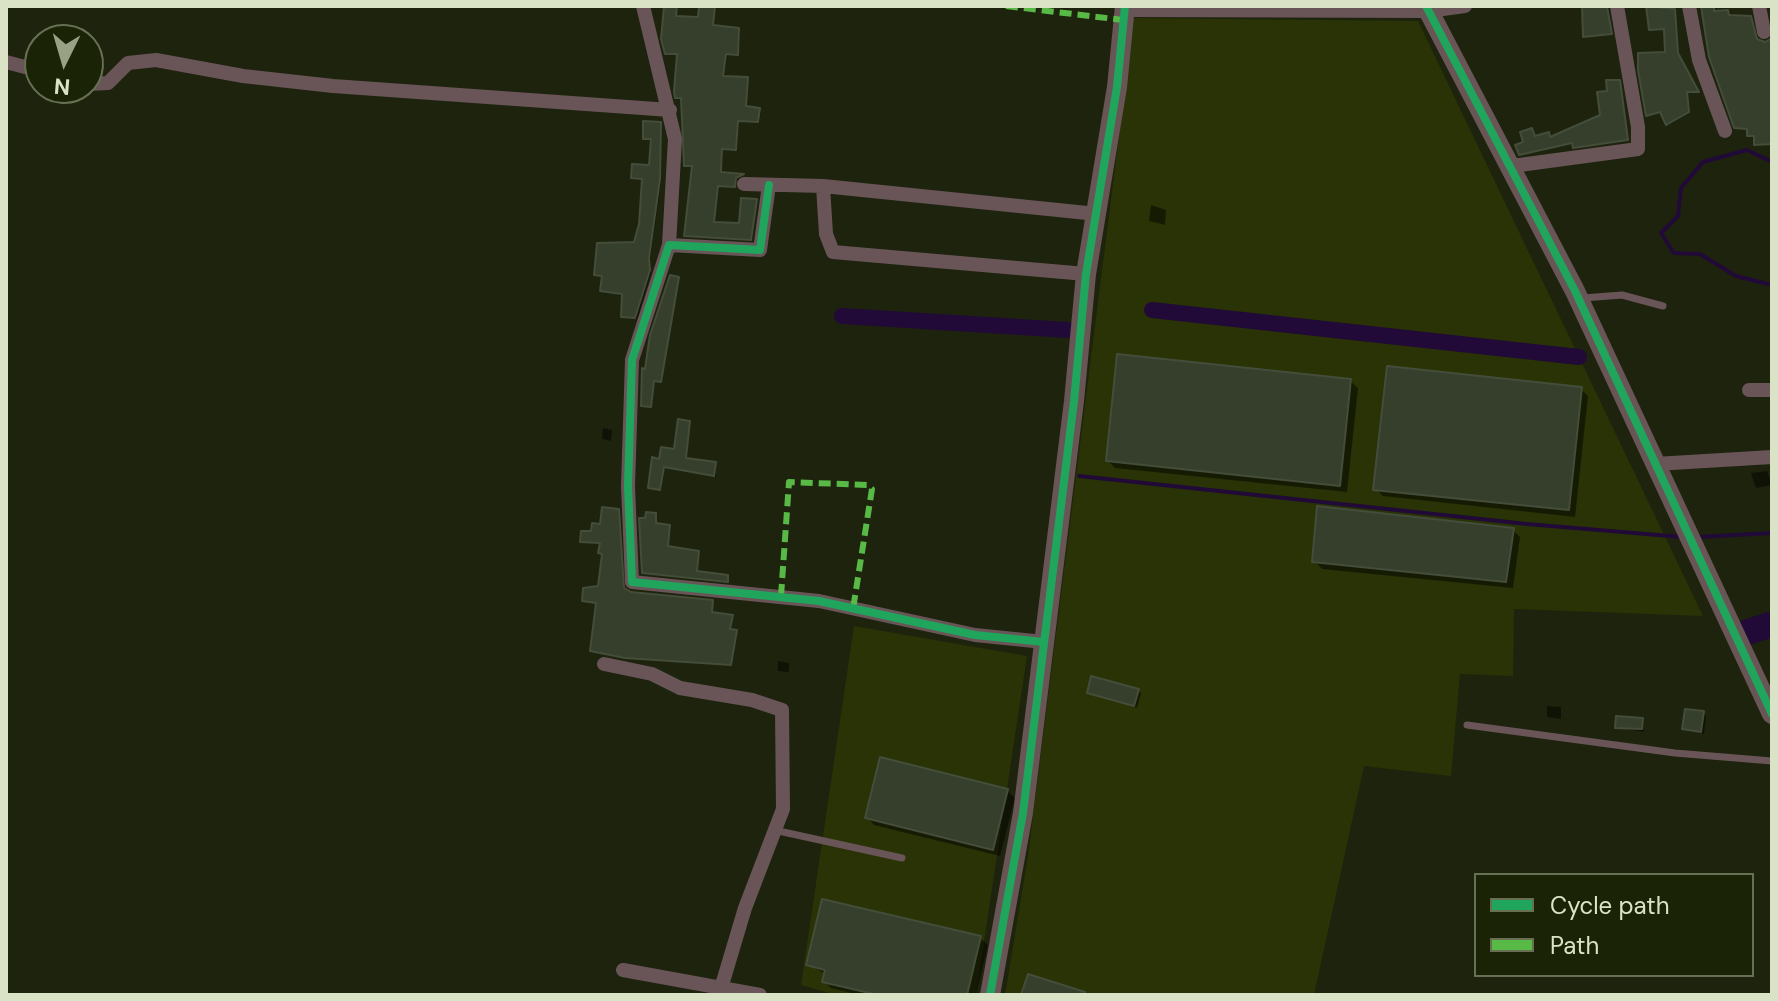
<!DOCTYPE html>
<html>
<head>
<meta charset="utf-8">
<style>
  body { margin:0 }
  #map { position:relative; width:1778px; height:1001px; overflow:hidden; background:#1e230d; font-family:"DM Sans",sans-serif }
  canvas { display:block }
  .frame { position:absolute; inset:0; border:8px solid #dae3c6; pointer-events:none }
  .legend { position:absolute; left:1474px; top:873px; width:280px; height:104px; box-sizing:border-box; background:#1b2306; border:2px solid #677053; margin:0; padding:10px 14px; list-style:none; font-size:24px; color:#dae3c6 }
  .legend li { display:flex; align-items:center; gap:16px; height:40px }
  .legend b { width:40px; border:2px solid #677053 }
  .north { position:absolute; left:24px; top:24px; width:80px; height:80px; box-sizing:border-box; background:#1b2306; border:2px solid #677053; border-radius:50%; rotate:185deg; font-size:22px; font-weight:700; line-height:32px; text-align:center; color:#dae3c6 }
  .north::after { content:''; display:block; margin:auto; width:28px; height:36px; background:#98a085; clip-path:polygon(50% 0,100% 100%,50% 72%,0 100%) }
</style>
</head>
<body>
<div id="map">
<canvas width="1778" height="1001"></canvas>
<div class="frame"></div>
<ul class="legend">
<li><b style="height:10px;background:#20a55d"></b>Cycle path</li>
<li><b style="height:10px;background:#58b947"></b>Path</li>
</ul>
<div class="north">N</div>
</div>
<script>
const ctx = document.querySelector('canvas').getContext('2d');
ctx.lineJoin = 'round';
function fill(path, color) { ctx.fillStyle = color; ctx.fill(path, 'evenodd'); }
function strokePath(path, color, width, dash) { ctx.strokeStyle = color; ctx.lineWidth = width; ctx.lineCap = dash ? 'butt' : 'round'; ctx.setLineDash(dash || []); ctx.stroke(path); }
const built = new Path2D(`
  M1134,18L1418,21L1703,616L1514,609L1513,676L1460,674L1451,776L1364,766L1314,995H1005L1028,856Z
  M854,626L1027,656L976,995H836L801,985Z`);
const shadow = new Path2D(`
  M666,6H676L677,18L700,19L701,6H714V27L740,31L739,55L728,54L723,78L747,79V108L761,112L759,123L739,122L737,151L723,150L722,174L743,176L737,180L736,187H719L714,224L741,225L756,201L752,240L686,235L694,167L686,165L683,99L677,97L679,55L667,53Z
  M1583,6H1609L1612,35L1586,37Z
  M1648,6H1674L1678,55L1697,92H1687L1689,113L1669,124L1662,112L1649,115L1667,54L1666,29L1651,30Z
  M1620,83L1628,141L1576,148L1574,144L1521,154L1535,138L1550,139L1602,117L1609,93Z
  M660,123L661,182L650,261L651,273L637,319L625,318L624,295L604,292V276L596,274L635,244L641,224L644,180L633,177L651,167L653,140L645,138Z
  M1151,205L1166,210L1165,225L1149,221Z
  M678,279L661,382L654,381L651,407L644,406L646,371Z
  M1350,381L1358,388L1347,492L1115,468L1108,461Z
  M1581,389L1588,396L1575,517L1383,496L1376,489Z
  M689,422L687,460L715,464L716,477L665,467L661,491L652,489L661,461L676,452Z
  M603,428L612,430L611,441L602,439Z
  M1767,471L1772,485L1756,488L1751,473Z
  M618,511L622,585L626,592L712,602V614L732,617L731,631L737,633L732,666L628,658L598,603L584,600L600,588L604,554L602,544L582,541Z
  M656,515V525L671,529L668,548L698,553V573L727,577L729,582L645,574Z
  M1513,530L1520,537L1513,588L1322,569L1314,561Z
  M778,661L789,663V672L778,671Z
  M1138,690L1141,693L1137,708L1089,692Z
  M1547,706L1561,707V719L1547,717Z
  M1703,713L1706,716L1704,734L1684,729Z
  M1642,719L1644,732L1617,727Z
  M1007,791L1015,798L1000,856L874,825L867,817Z
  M980,938L988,945L976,995H859L831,988L824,981L826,974L809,965Z`);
const stream = new Path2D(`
  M1772,162L1747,150L1703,162L1681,188L1678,216L1661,233L1674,253L1700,254L1736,276L1772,285
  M1079,476L1527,524L1682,537
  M1698,537L1772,533`);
const canal = new Path2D(`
  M1152,310L1579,357
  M842,316L1068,330`);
const river = new Path2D(`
  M1748,632L1772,624`);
const building = new Path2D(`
  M664,6H677L676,16L698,17L699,6H715L713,25L739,28L738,55L726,54L723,76L748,77L746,106L760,108L758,122L738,121L736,150L722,149L721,172L744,174L736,178L735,187L718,186L714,222L739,223L741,198L757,199L751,240L684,236L692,166H684L681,98H675L674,91L677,54H665L661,39Z
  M1582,6H1607L1612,34L1583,37Z
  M1646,6L1675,9L1678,53L1699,92H1687L1689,112L1666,125L1660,112L1646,116L1638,70V53L1665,52L1664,29L1649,30Z
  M1701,6H1714V11L1728,10L1729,15L1751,16L1757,39L1765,42L1772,38V144L1754,145V136H1747V129L1734,128L1709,57Z
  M1606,80H1620L1628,140L1573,148L1572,143L1519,155L1515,145L1523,142L1520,132L1532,128L1535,136L1549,132L1550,137L1600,115L1597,92L1607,91Z
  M643,121L661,122L660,179L649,258L650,270L635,318L621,317L622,294L600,291L602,276L594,275L597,243L634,242L639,224L642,179L631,178L632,164L649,165L651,139H643Z
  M670,275L679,277L661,382L654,381L651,407L641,406L642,368L645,369L650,335Z
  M1117,354L1351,379L1340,486L1106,461Z
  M1387,366L1582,387L1569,510L1373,490Z
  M678,419L690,421L686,458L716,462L714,476L664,467L660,490L648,488L652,457L659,459L661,447L674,449Z
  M1317,506L1514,528L1506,582L1312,562Z
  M602,507L619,509L624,588L631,592L713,600L712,612L733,615L730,629L737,630L731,665L625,658L590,651L596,603L582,601L583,588L598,586L602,554L598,553L600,543L580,542L581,531H591L592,523L600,524Z
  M646,512L656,513V523L670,525L668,546L699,551L697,571L728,575V582L642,573L639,518H645Z
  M1091,676L1139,689L1134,706L1087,693Z
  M1685,709L1704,711L1701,732L1682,729Z
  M1616,716L1643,718L1642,729L1615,728Z
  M880,757L1008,789L993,850L865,818Z
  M822,899L981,936L967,995H878L822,982L825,970L806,965Z
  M1028,974L1085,992V995H1021Z`);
const lane = new Path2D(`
  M1583,298L1622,295L1663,306
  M1467,725L1675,753L1772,761
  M774,830L902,858`);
const street = new Path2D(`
  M643,6L675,139L669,245
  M1689,6L1699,60L1725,131
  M1759,6L1764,32
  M1125,10L1428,11L1465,6
  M6,62L40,71
  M88,84L108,83L128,63L156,60L243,76L333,86L670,110
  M1512,166L1638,149V127L1617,6
  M744,184L823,186L826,234L833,252L1086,274
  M769,185L760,250L669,245L632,360L628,486L632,582L819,601L975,635L1044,642
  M823,186L1097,214
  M1749,390H1772
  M1655,464L1772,457
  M604,664L652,674L680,688L752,700L782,710L783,809L745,908L719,995
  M623,970L760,995`);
const secondary = new Path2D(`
  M1426,6L1575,291L1772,714
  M990,995L1023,813L1074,401L1086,274L1117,87L1125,6`);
const quiet = new Path2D(`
  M1006,6L1123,20
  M781,596L789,482L867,485L872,489L853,609`);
const cycleway = new Path2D(`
  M1426,6L1575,291L1772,714
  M769,185L760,250L669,245L632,360L628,486L632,582L819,601L975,635L1044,642
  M990,995L1023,813L1074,401L1086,274L1117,87L1125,6`);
fill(built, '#293305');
fill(shadow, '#0007');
strokePath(stream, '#210a37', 4);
strokePath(canal, '#210a37', 16);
strokePath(river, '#210a37', 26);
fill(building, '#353f2c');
strokePath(building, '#444d3a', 2);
strokePath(lane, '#695558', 7);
strokePath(street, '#695558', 14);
strokePath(secondary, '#695556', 20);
strokePath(quiet, '#58b947', 6, [12, 6]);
strokePath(cycleway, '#20a55d', 8);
</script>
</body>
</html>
